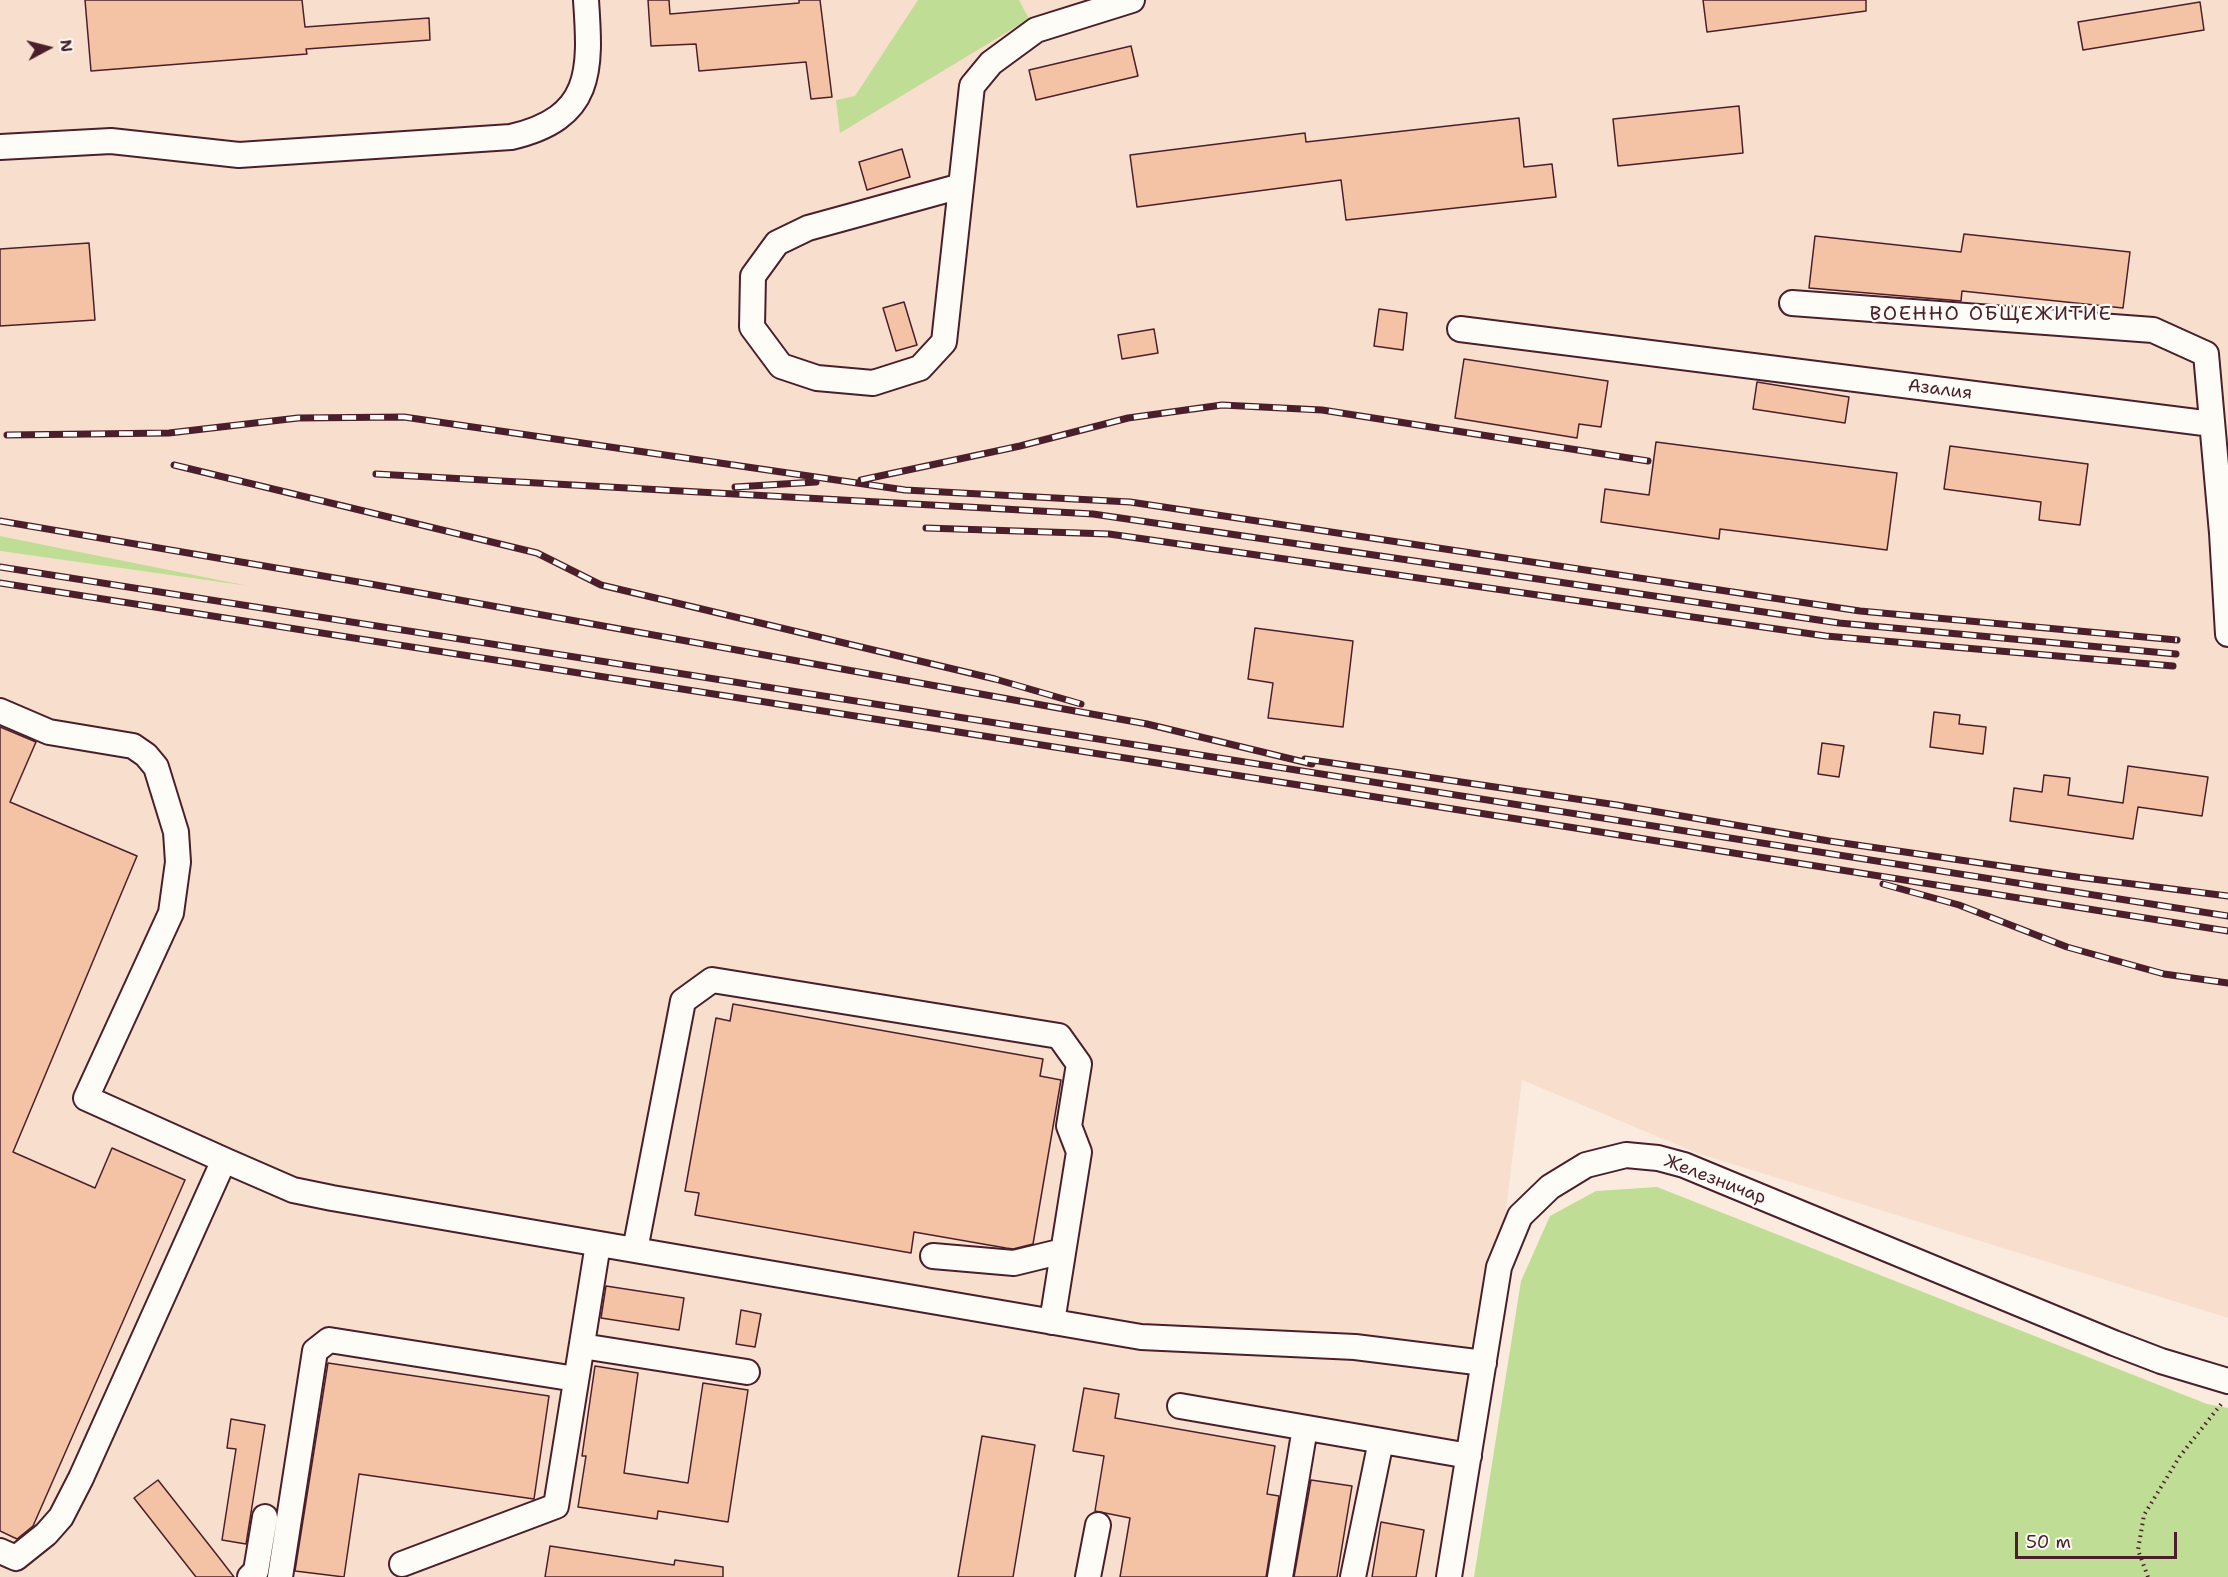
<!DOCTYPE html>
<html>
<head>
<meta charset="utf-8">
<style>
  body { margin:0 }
  #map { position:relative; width:2228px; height:1577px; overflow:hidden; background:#faebde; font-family:"Shantell Sans",sans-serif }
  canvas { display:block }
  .north { position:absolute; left:18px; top:18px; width:60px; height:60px; -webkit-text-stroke:4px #fdfcf7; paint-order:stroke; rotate:83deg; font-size:16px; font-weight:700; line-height:24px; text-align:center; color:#4a1f2b }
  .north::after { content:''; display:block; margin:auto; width:21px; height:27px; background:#4a1f2b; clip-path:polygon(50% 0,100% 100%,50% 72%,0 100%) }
  .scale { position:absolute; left:2015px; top:1532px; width:162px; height:27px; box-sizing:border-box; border:3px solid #4a1f2b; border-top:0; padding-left:8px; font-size:18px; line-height:21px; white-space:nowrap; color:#4a1f2b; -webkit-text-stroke:4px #fdfcf7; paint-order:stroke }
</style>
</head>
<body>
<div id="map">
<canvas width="2228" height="1577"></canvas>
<div class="north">N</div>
<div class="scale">50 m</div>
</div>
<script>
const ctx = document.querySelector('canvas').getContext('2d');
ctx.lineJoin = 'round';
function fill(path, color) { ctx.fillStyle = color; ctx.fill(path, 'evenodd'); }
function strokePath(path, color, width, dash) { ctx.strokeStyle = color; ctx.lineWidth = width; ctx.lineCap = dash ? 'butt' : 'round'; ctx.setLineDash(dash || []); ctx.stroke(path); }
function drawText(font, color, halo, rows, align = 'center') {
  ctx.font = font + ' "Shantell Sans",sans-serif'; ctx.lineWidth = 4.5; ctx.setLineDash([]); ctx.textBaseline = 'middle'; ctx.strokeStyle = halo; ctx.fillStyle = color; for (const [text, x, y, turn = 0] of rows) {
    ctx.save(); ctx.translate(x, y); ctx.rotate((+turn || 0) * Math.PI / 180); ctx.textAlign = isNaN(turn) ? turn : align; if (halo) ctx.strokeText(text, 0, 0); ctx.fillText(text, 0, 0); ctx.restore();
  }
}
const built = new Path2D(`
  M0,0H2228V1318L1697,1153L1522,1080L1499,1267L1449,1577H0V551L234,583L0,536Z`);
const green = new Path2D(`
  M918,0H1019L1029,19L840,133L836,100L855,96Z
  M0,536L249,586L0,551Z
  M1657,1187L2207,1404L2228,1408V1577H1474L1521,1281L1550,1216L1596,1191Z`);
const building = new Path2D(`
  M85,0H302L305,27L429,18L430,40L306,49L307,54L91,71Z
  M648,0H669L670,14L799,3V0H820L832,97L811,99L806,62L699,71L696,44L651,46Z
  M1703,0H1866V11L1707,32Z
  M2200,2L2204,30L2083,50L2078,22Z
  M1131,46L1138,76L1036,100L1029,70Z
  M1739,106L1743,153L1618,166L1613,119Z
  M1519,118L1524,167L1552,164L1556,197L1346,220L1341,180L1137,207L1130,155L1305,133L1306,142Z
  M902,149L910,177L867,190L859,162Z
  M1964,234L2130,252L2123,308L1962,291L1961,301L1809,288L1815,236L1961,252Z
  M89,243L95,320L0,326V249Z
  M904,302L917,345L896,351L883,308Z
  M1379,309L1407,313L1403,350L1374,346Z
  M1154,329L1158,353L1122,359L1118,335Z
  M1464,359L1608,381L1601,427L1579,424L1577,438L1455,418Z
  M1757,382L1849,397L1845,423L1753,409Z
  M1656,442L1897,473L1887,550L1720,529L1719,539L1601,522L1605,489L1649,495Z
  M1950,446L2088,464L2080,525L2039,520L2041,502L1944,489Z
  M1255,628L1353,641L1343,727L1268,718L1273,683L1248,679Z
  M1934,712L1960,715L1959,724L1986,727L1983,754L1930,747Z
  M0,727L36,742L10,802L137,856L13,1152L95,1188L112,1148L185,1180L33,1526L17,1539L0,1531Z
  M1822,743L1844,746L1839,777L1818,774Z
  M2128,766L2208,777L2202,816L2138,807L2133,839L2010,821L2014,788L2042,792L2044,775L2070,778L2068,795L2123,803Z
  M733,1004L1043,1059L1040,1076L1061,1080L1033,1244L1013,1249L1006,1248L914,1232L911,1253L695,1215L699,1193L685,1191L716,1018L730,1021Z
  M606,1286L684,1298L679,1330L601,1318Z
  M741,1310L761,1314L755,1347L736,1344Z
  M328,1363L549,1396L534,1499L359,1474L344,1577L295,1571Z
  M595,1366L638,1373L624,1473L688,1483L703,1383L748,1390L728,1522L658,1511L657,1519L578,1507L586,1456H582Z
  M1084,1388L1119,1394L1115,1418L1275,1446L1267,1494L1279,1496L1266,1577H1120L1130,1518L1095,1511L1104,1456L1073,1451Z
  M231,1419L265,1425L246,1544L222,1540L236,1449L227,1448Z
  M982,1436L1035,1445L1013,1577H958Z
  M158,1480L217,1555L234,1577H196L134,1498Z
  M1311,1480L1352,1486L1337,1577H1294Z
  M1381,1522L1424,1530L1416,1577H1372Z
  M550,1546L674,1565L675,1560L723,1567V1577H545Z`);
const path = new Path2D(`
  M2148,1577L2138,1550L2144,1515L2180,1456L2222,1403`);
const minor = new Path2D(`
  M0,147L111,141L239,155L511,137C593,118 591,71 586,0
  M961,186L808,228L777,243L753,276L752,327L781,366L817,378L873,383L920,368L944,342L972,86L991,63L1036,30L1132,0
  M1792,303L2153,330L2206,354
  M1460,329L2212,424
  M2206,354L2222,533L2228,634
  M0,711L49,732L133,746L146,755L156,767L176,832L178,862L171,913L86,1098L224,1160L81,1478L61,1517L46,1534L16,1558L0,1551
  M224,1160L293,1190L332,1198L1141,1337L1355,1347L1484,1363
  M635,1250L683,1001L712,980L1059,1036L1079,1064L1069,1126L1079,1152L1052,1322
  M933,1256L1014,1263L1063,1251
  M582,1346L747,1372
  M1180,1406L1469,1456
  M402,1564L556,1506L598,1244
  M250,1577L256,1571L265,1517
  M280,1577L315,1351L329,1340L576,1379
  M1088,1577L1098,1525
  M1280,1577L1305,1428
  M1353,1577L1381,1441
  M1449,1577L1499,1267L1520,1216L1550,1187L1586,1165L1626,1155L1658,1158L1684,1165L2114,1343L2161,1361L2228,1381`);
const rail = new Path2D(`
  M7,435L169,433L298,418L404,417L905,490L1130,502L1860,611L2177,640
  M174,465L537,553L601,585L995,679L1081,704
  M376,474L1093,514L1839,623L2176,654
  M861,480L1020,446L1128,418L1222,405L1322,410L1648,461
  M735,487L816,482
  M0,521L376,585L1147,724L1312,764
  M926,528L1109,534L1826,636L2173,666
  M0,567L2228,916
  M0,583L1575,828L2228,931
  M1305,759L1617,805L1829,841L2077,877L2228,896
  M1883,884L1959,905L2067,947L2164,974L2228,983`);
const streetNames = [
  ["Азалия",1940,390,7],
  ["Железничар",1715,1180,21]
];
const neighbourhoodNames = [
  ["ВОЕННО ОБЩЕЖИТИЕ",1991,315]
];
fill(built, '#f8dfcd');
fill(green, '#c0dd95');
fill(building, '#f4c3a5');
strokePath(building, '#4a1f2b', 1.5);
strokePath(minor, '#4a1f2b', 28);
strokePath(path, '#4a1f2b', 4, [1.5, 4.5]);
strokePath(minor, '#fdfcf7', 24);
strokePath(rail, '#4a1f2b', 7);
strokePath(rail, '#fdfcf7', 4.5, [14]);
drawText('18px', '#4a1f2b', '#fdfcf7', streetNames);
ctx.letterSpacing = '1.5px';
drawText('20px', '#4a1f2b', '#fdfcf7', neighbourhoodNames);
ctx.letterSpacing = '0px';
</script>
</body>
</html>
